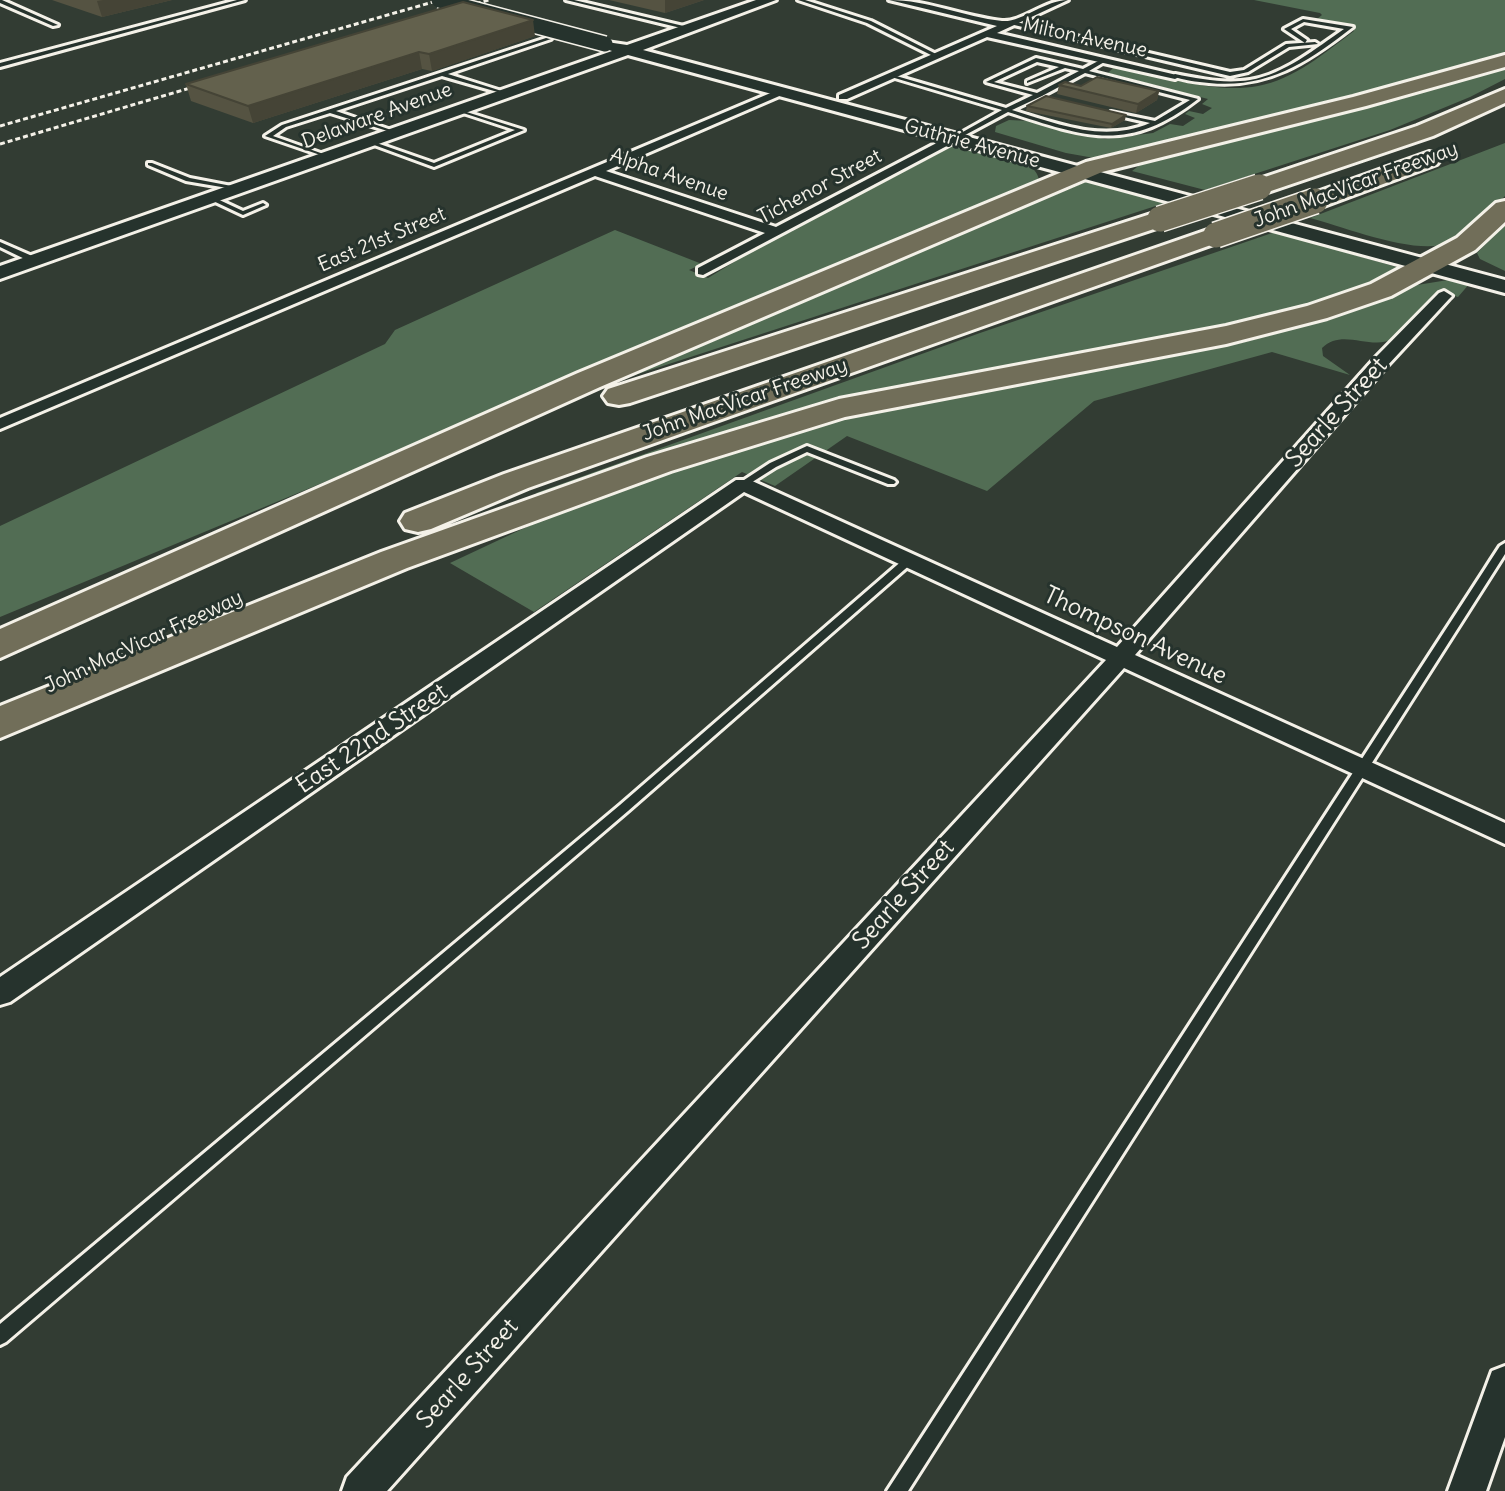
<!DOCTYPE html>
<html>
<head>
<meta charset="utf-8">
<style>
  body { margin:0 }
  canvas { display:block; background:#323c33 }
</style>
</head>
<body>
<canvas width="1505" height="1491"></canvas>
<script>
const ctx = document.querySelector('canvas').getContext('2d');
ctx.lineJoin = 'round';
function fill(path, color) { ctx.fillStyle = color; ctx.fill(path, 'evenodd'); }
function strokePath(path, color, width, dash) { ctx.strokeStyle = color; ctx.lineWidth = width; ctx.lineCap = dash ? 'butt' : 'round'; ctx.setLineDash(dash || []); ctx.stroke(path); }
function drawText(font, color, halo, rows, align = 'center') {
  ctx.font = font + ' Delius,sans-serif'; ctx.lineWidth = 6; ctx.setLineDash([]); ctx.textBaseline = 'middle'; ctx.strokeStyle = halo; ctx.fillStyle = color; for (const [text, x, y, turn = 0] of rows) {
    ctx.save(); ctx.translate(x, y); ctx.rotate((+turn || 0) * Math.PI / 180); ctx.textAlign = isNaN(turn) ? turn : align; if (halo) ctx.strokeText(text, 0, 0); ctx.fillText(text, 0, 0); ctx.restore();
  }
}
const green = new Path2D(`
  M1254,0H1505V56L1435,77L1100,159L1066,153L995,132L996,126L1009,120L1030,121L1105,139L1153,133L1170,124L1183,126L1195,118L1185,114L1189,111L1203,114L1212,108L1202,104L1208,99L1108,73L1114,67H1124C1165,77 1215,94 1258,86C1293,80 1326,52 1354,31L1350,25L1317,19L1322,15L1320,13Z
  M1505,65V79L1470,97L1390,130L1205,190L1132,171L1141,164Z
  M1505,143V196C1488,213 1470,233 1448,243C1417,256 1344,227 1310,218Z
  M962,146C980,148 1047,159 1038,185L0,617V526L385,344L395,330L615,230L702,264L689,270L708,278L749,253L951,147Z
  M1090,180L1171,201L598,387Z
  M1505,224V271L1480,259L1477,253Z
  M1275,232L1400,268L1335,298L1283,315L821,407L695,442L538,496L536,493L980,333Z
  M1448,280L1470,283L1458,297L1438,291C1425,305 1410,328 1394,338C1372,352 1343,327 1322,348L1323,356L1350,375L1272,352L1094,401L987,491L847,436L775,486L742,472L534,612L450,563L550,516L681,468L836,420L1241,343L1337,317L1411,286Z`);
const lane = new Path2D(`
  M0,0H2L58,25L53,26L0,3Z
  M237,0H245L0,67V63Z
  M566,0H574L692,28L689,30Z
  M798,0H805L871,21L940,56L935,57L867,23Z
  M1303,19L1353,27C1308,62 1268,89 1209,83C1197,82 1183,80 1172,76L1175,74C1200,79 1225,84 1250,80C1285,74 1316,48 1344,29L1304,22L1291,29L1307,40L1305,43L1284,29Z
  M1012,21L1230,72L1244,70L1286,44L1315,42L1318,44L1289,47L1248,72L1230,76L1010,24Z
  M546,38L551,39L448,74L508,93V95L442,76L336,111L397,132V134L330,113L286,127L273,136L329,156V158L265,136L282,125Z
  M1036,58L1083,69L1102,59H1106V61L1089,71L1198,99C1128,154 1085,137 1008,112L954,141L952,138L1002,110L888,76L893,75L1006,108L1033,95L986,82ZM1037,62L1059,67L1027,81V83L1065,68L1079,71L1037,93L994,82ZM1085,73L1190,100L1155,121L1111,112V114L1150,123C1103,143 1058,124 1012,110L1042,96Z
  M457,109L524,130L434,167L366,142L371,141L434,163L515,130L457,111Z
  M148,163H152L190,178L242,188L239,190L186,181L148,165Z
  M209,197H213L243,211L263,203L266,205L243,215L209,199Z
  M0,242L39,259L40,261L33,263L0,247Z
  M807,446L894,480L896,482L894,484H888L807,452L776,467L746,486H740L738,484L770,463Z
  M1505,543V554L908,1491H887L1500,546Z
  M908,558L912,559V563L628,811L6,1342L0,1345V1324L620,805L904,559Z`);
const street = new Path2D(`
  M889,0C928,0 964,17 1002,21C1021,23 1045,0 1068,0L997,33L1181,76L1175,79L987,37L847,99H839V95L997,26Z
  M780,89L786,92L784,94L606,171L776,227L950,136L960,139L703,275L698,274V268L765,233L595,176L0,429V418Z
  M1444,291L1452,296L1449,299L1387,366L1135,655L1505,823V844L1124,668L387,1491H342L347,1477L1106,660L744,492L10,1002L0,1005V977L736,480H750L1117,647L1375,358L1439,293Z
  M1505,1366V1437L1486,1491H1448L1492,1371Z`);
const secondary = new Path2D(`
  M756,0H776L643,50L1505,280V293L628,55L0,279V266L612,51L600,47V41L627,45Z`);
const highway = new Path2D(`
  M1505,55V67L1366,106L1102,172L600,387L0,658V629L578,373L1086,162L1353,97Z
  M1505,89V103L1433,136L1268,192H1250L1247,187L1250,182L1417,126Z
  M1429,152L1437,154L1441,159L1437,164L1324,206H1306L1303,201L1306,196Z
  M1505,201V222L1475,250L1391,296L1327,318L1226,344L845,417L671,471L407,568L0,738V706L381,552L647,457L839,399L1226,326L1307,306L1371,284L1457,238L1496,203Z
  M1160,211L1169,214L1173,219L1169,224L630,403L619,405L608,403L603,396L608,389Z
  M1216,227L1225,230L1229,235L1225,240L528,488L431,529L418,532L405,529L400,521L405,513L504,474Z`);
const rail = new Path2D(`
  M453,11L489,0
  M0,126L440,0
  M0,144L207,83`);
const secondaryBridge = new Path2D(`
  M439,0L605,44`);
const highwayBridge = new Path2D(`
  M1160,219L1259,187
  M1216,235L1315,201`);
const wall = new Path2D(`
  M52,0H172L102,17Z
  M609,0H704L665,13Z
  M535,36L432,71L422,69L253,123L191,101L186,84Z
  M1059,85L1081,86L1159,91L1157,100L1136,113L1057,94Z
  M1027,106L1125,120L1111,128L1026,111Z`);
const shadedWall = new Path2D(`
  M103,0H172L102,17L97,1Z
  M665,0H704L665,13Z
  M533,20L535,36L432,71L429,54Z
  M419,52L422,69L253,123L248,106Z
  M1159,91L1157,100L1136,113L1138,104Z
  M1126,115L1125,120L1111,128L1112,124Z`);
const building = new Path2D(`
  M463,2L533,20L429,54L419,52L248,106L186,84Z
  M1097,77L1159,91L1138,104L1059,85L1065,82L1081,86Z
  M1046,96L1126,115L1112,124L1027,106Z`);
const farStreetnames = [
  ["Milton Avenue",1085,38,12],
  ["Delaware Avenue",377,116,-20],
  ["Guthrie Avenue",972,144,15],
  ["Alpha Avenue",669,175,19],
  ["John MacVicar Freeway",1356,185,-20],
  ["Tichenor Street",820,187,-28],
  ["East 21st Street",382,240,-23],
  ["John MacVicar Freeway",745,400,-19],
  ["John MacVicar Freeway",144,642,-25]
];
const streetNames = [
  ["Searle Street",1337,413,-48],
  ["Thompson Avenue",1135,636,25],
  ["East 22nd Street",372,739,-34],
  ["Searle Street",904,895,-48],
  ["Searle Street",468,1374,-48]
];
fill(green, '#526d54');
strokePath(lane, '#f4f1e8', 6);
strokePath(street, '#f4f1e8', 6);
strokePath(secondary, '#f4f1e8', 6);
strokePath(highway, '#f4f1e8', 6);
fill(lane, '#26332d');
fill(street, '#26332d');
fill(secondary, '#26332d');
fill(highway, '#716e59');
strokePath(rail, '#f4f1e8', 3, [5, 3]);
strokePath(secondaryBridge, '#f4f1e8', 18, []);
strokePath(highwayBridge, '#f4f1e8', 28, []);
strokePath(secondaryBridge, '#26332d', 15);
strokePath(highwayBridge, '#716e59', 25);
fill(wall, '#555342');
fill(shadedWall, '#454436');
fill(building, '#63614d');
strokePath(building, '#454436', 2);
drawText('20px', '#f4f1e8', '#26332d', farStreetnames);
drawText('24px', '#f4f1e8', '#26332d', streetNames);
</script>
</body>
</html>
